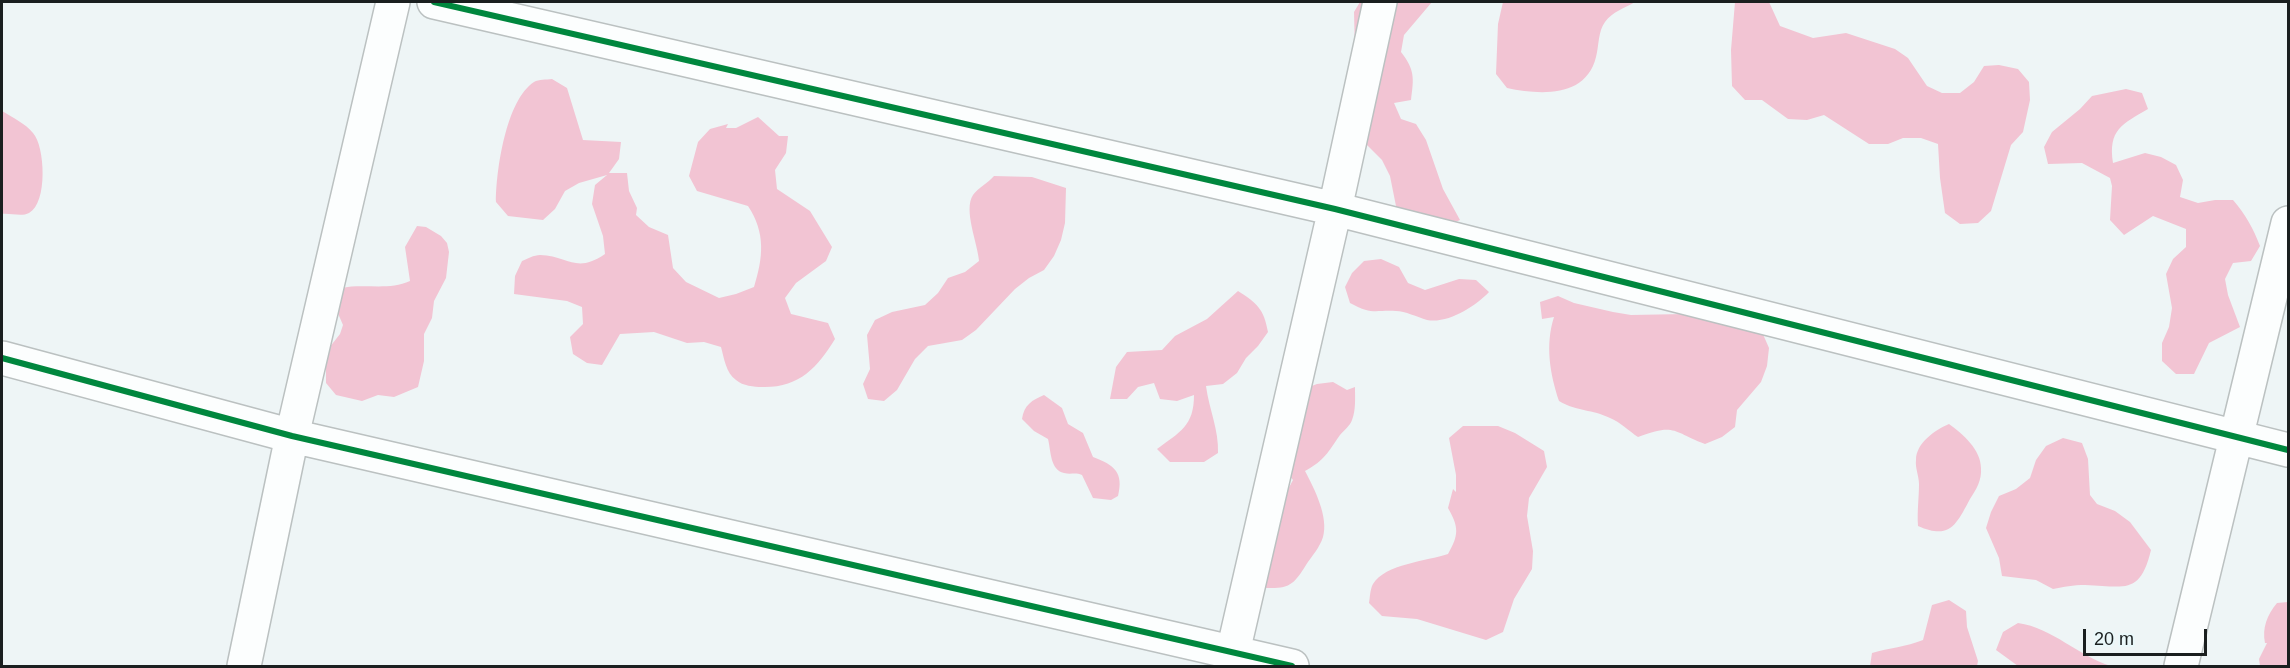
<!DOCTYPE html>
<html>
<head>
<meta charset="utf-8">
<style>
  body { margin:0 }
  #map { position:relative; width:2290px; height:668px; overflow:hidden; background:#eef5f6; font-family:Arial,sans-serif }
  canvas { display:block }
  .frame { position:absolute; inset:0; border:3px solid #1a1f1f; pointer-events:none }
  .scale { position:absolute; left:2083px; top:629px; width:124px; height:27px; box-sizing:border-box; border:3px solid #1a1f1f; border-top:0; padding-left:8px; font-size:18px; line-height:21px; white-space:nowrap; color:#1a1f1f; -webkit-text-stroke:4px #eaf8fa; paint-order:stroke }
</style>
</head>
<body>
<div id="map">
<canvas width="2290" height="668"></canvas>
<div class="frame"></div>
<div class="scale">20 m</div>
</div>
<script>
const ctx = document.querySelector('canvas').getContext('2d');
ctx.lineJoin = 'round';
function fill(path, color) { ctx.fillStyle = color; ctx.fill(path, 'evenodd'); }
function strokePath(path, color, width, dash) { ctx.strokeStyle = color; ctx.lineWidth = width; ctx.lineCap = dash ? 'butt' : 'round'; ctx.setLineDash(dash || []); ctx.stroke(path); }
const forest = new Path2D(`
  M1360,2H1432L1404,35L1401,52C1415,70 1414,78 1411,100L1394,103L1401,119L1416,124L1426,140L1443,189L1460,220L1434,232L1397,211L1390,176L1382,160L1357,135L1354,12Z
  M1503,2H1635C1625,8 1612,12 1605,22C1598,31 1599,46 1596,57C1586,98 1540,95 1507,88L1496,74L1498,24Z
  M1735,2H1769L1780,26L1813,38L1846,33L1895,49L1908,58L1927,86L1942,93H1960L1974,82L1984,66L1999,65L2018,69L2029,82L2030,100L2023,132L2011,145L1991,211L1978,223L1960,224L1945,213L1940,178L1938,144L1921,138H1903L1888,144H1869L1824,115L1807,120L1788,119L1762,100H1745L1732,86L1731,50Z
  M552,79L567,88L583,140L621,142L619,159L609,173H627L629,191L637,208L636,215L649,227L668,235L673,268L686,282L719,298L736,294L754,287C763,258 766,233 748,206L697,191L689,176L698,142L710,129L728,124L726,128H736L758,117L779,136H788L786,153L775,170L777,189L810,211L832,247L826,261L796,283L785,298L791,314L828,323L835,339C817,368 799,388 762,387C754,387 743,386 736,380C726,373 724,358 721,347L704,342L687,343L654,332L620,334L602,365L587,363L573,354L570,337L583,324L582,307L567,301L514,294L515,276L522,261C527,259 534,255 540,255C569,256 576,274 605,254L603,236L592,204L595,185L607,175L579,183L565,191L555,209L543,220L508,216L496,202C496,171 506,100 534,82C539,79 546,80 552,79Z
  M2126,89L2142,93L2148,109C2122,124 2108,130 2113,163L2145,153L2161,157L2176,165L2183,180L2180,197L2198,203L2215,200H2233C2246,215 2253,228 2260,246L2251,261L2233,263L2225,279L2228,295L2240,327L2209,343L2194,374H2176L2162,361V343L2169,327L2172,308L2166,274L2173,259L2186,247V229L2153,216L2124,235L2110,220L2112,186L2110,178L2082,163L2048,164L2044,147L2052,132L2080,109L2092,96Z
  M2,111C12,117 26,124 33,133C45,146 48,203 29,213C22,217 10,213 2,214Z
  M994,176L1032,177L1066,188L1065,223L1061,240L1054,256L1044,270L1029,278L1015,289L976,330L962,340L928,346L915,359L897,390L884,401L868,399L863,384L870,369L867,335L875,320L892,312L925,305L938,293L948,278L965,272L979,261C978,244 963,210 973,195C978,188 988,183 994,176Z
  M417,226L426,227L441,236L447,243L449,252L446,278L434,301L432,318L424,334V361L418,387L394,397L378,395L362,401L336,395L326,383V365L329,348L340,334L343,325L333,302L341,288C364,283 388,291 410,281L405,247Z
  M1381,259L1399,267L1408,283L1425,290L1459,279L1476,280L1489,292C1476,306 1448,324 1427,320C1417,317 1405,311 1396,311C1374,310 1372,315 1350,303L1345,287L1352,273L1364,261Z
  M1238,291C1257,303 1264,309 1268,332L1258,346L1246,358L1237,373L1223,384L1206,386C1209,409 1219,430 1218,453L1204,462H1170L1157,449C1180,432 1194,426 1194,395L1177,401L1160,399L1154,383L1138,387L1127,399H1110L1116,367L1127,352L1162,350L1175,336L1207,319Z
  M1558,296L1574,303L1613,312L1631,315L1685,314L1762,332L1769,348L1767,366L1761,382L1737,410L1735,427L1722,437L1705,444C1672,431 1675,423 1638,437C1629,431 1620,422 1610,418C1592,409 1578,412 1559,401C1550,374 1545,345 1554,317L1542,319L1540,302Z
  M1333,382L1347,390L1355,387C1355,398 1356,410 1352,420C1350,426 1344,430 1340,435C1328,452 1325,460 1305,471C1314,488 1329,517 1323,537C1320,547 1312,556 1306,565C1294,584 1290,589 1266,588L1256,572L1285,495L1293,480L1282,466L1301,390L1317,384Z
  M1044,395L1062,408L1068,424L1083,433L1093,457C1114,465 1124,472 1118,496L1111,500L1093,498L1082,475C1075,472 1071,475 1064,473C1050,470 1051,451 1048,439L1034,431L1022,419C1024,405 1032,400 1044,395Z
  M1949,424C1963,434 1981,450 1981,468C1982,480 1976,490 1970,499C1956,525 1950,540 1918,526C1917,511 1919,498 1919,484C1919,476 1915,468 1916,460C1916,443 1935,430 1949,424Z
  M1463,426H1498L1515,433L1544,451L1547,467L1529,498L1527,516L1533,551L1532,569L1514,599L1503,632L1486,640L1417,619L1382,616L1369,603C1370,598 1370,589 1373,584C1385,564 1427,561 1448,554C1459,535 1459,527 1448,508L1453,489L1456,492V475L1449,438Z
  M2063,438L2082,443L2088,459L2090,495L2097,504L2115,511L2130,522L2151,550C2140,596 2124,586 2085,585C2073,585 2064,587 2053,589L2036,580L2002,576L1999,558L1986,528L1991,512L1999,496L2016,489L2030,478L2036,460L2046,446Z
  M1949,600L1966,611L1967,627L1978,661L1977,666H1870L1872,653C1889,648 1906,647 1923,640L1932,605Z
  M2288,602V666H2260L2259,659L2267,643H2265C2262,628 2267,615 2277,603Z
  M2018,623C2053,628 2078,656 2111,666H2018L1996,650L2003,632Z`);
const minor = new Path2D(`
  M434,2L1335,209L2288,450
  M2,358L292,436L1292,666
  M1233,652L1335,209L1380,2
  M244,666L292,436L393,2
  M2181,666L2288,223`);
const cycleway = new Path2D(`
  M434,2L1335,209L2288,450
  M2,358L292,436L1292,666`);
fill(forest, '#f2c4d3');
strokePath(minor, '#bbc1c1', 36);
strokePath(minor, '#fcfefe', 33);
strokePath(cycleway, '#00873e', 6);
</script>
</body>
</html>
